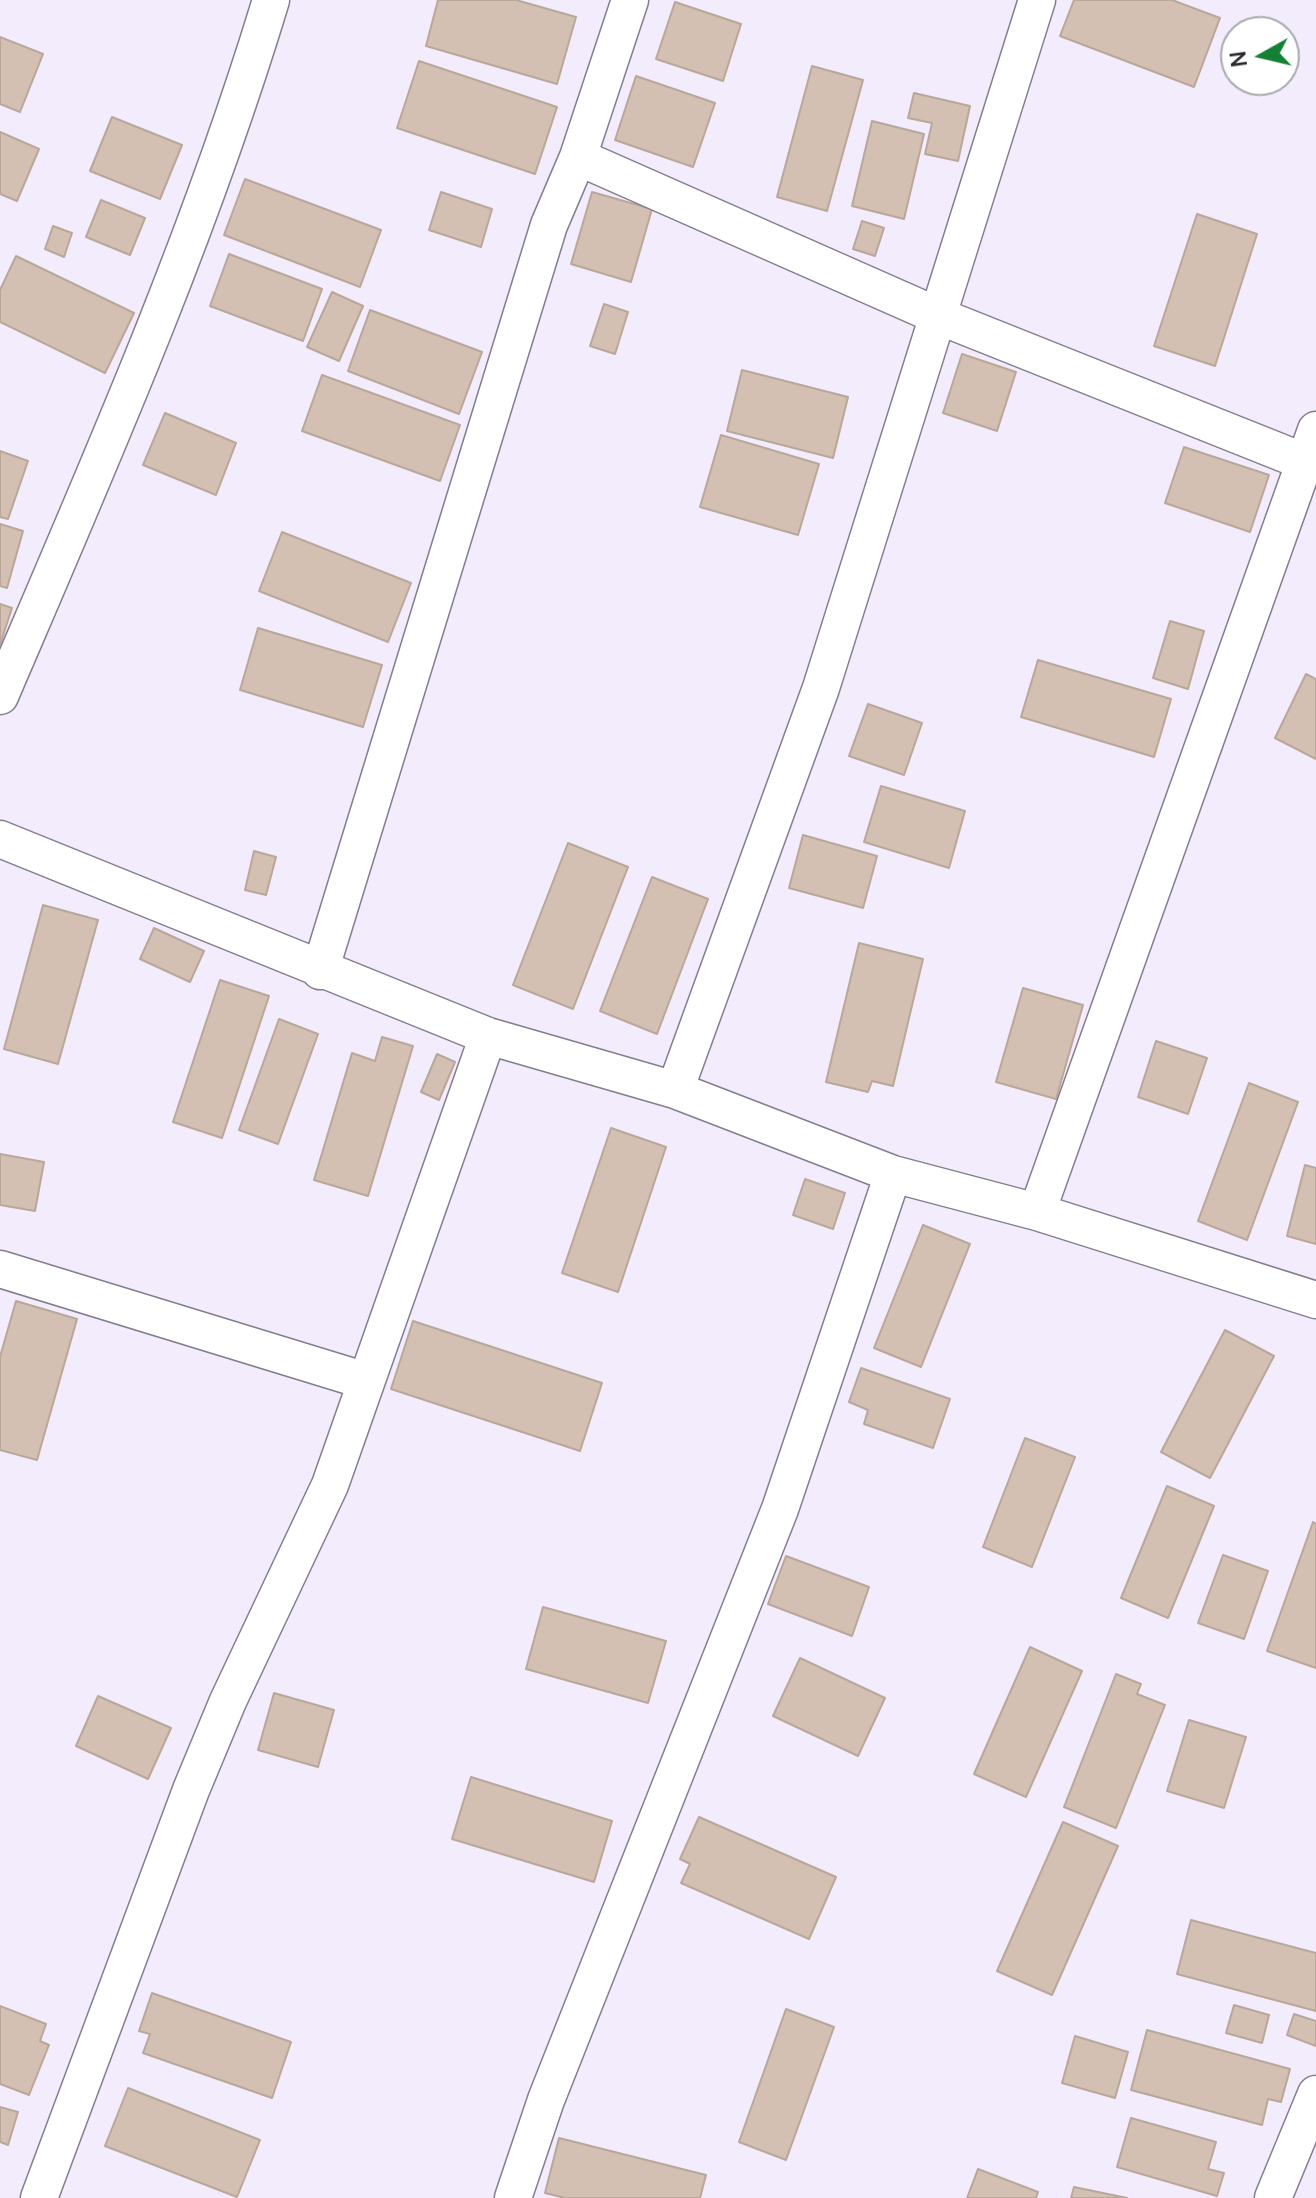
<!DOCTYPE html>
<html>
<head>
<meta charset="utf-8">
<style>
  body { margin:0 }
  #map { position:relative; width:1316px; height:2198px; overflow:hidden; background:#f2ecfc; font-family:Manrope,sans-serif }
  canvas { display:block }
  .north { position:absolute; left:1220px; top:16px; width:80px; height:80px; box-sizing:border-box; background:#fff; border:2px solid #aaa9ac; border-radius:50%; rotate:262deg; font-size:22px; font-weight:700; line-height:32px; text-align:center; color:#2b2930 }
  .north::after { content:''; display:block; margin:auto; width:28px; height:36px; background:#158035; clip-path:polygon(50% 0,100% 100%,50% 72%,0 100%) }
</style>
</head>
<body>
<div id="map">
<canvas width="1316" height="2198"></canvas>
<div class="north">N</div>
</div>
<script>
const ctx = document.querySelector('canvas').getContext('2d');
ctx.lineJoin = 'round';
function fill(path, color) { ctx.fillStyle = color; ctx.fill(path, 'evenodd'); }
function strokePath(path, color, width, dash) { ctx.strokeStyle = color; ctx.lineWidth = width; ctx.lineCap = dash ? 'butt' : 'round'; ctx.setLineDash(dash || []); ctx.stroke(path); }
const building = new Path2D(`
  M438,0H516L576,17L557,84L426,46Z
  M1074,0H1172L1220,18L1194,87L1060,36Z
  M675,2L741,24L723,81L656,59Z
  M0,37L43,54L20,112L0,104Z
  M419,61L557,107L535,174L397,128Z
  M812,66L863,80L827,211L777,197Z
  M636,76L715,103L693,167L615,140Z
  M914,93L970,106L958,161L925,154L932,123L908,118Z
  M112,117L182,145L160,199L90,171Z
  M872,121L924,134L904,219L852,206Z
  M0,132L39,149L17,201L0,194Z
  M245,179L381,230L360,287L224,235Z
  M441,192L492,209L481,247L429,230Z
  M592,192L652,209L631,282L571,264Z
  M101,200L145,218L130,255L86,237Z
  M1197,214L1257,234L1215,366L1154,346Z
  M862,221L884,228L875,256L853,249Z
  M53,226L72,233L64,257L45,249Z
  M229,254L322,289L303,341L210,306Z
  M16,256L134,313L105,373L0,322V290Z
  M332,292L363,306L339,361L307,347Z
  M604,304L628,312L615,354L590,346Z
  M370,310L482,352L459,414L348,371Z
  M962,354L1016,372L997,431L943,413Z
  M742,370L848,397L833,458L727,431Z
  M322,375L460,425L440,481L302,431Z
  M165,413L236,443L216,495L143,465Z
  M721,435L819,464L798,535L700,507Z
  M1184,447L1269,475L1250,532L1165,503Z
  M0,451L28,461L8,519L0,517Z
  M0,524L23,531L7,588L0,586Z
  M282,532L411,583L388,642L259,591Z
  M0,604L12,608L0,645Z
  M1170,621L1204,631L1188,689L1153,678Z
  M258,628L382,665L363,727L240,690Z
  M1038,660L1171,699L1154,757L1021,717Z
  M1306,674L1316,679V759L1275,738Z
  M868,704L922,723L904,775L849,756Z
  M881,786L965,811L949,868L864,842Z
  M803,835L877,856L863,908L789,888Z
  M568,843L628,867L573,1009L513,985Z
  M254,851L276,857L266,895L245,890Z
  M652,877L708,899L657,1034L600,1011Z
  M43,905L98,920L58,1064L4,1049Z
  M154,928L204,951L190,982L140,959Z
  M859,943L923,959L893,1086L872,1081L868,1092L826,1082Z
  M220,980L269,996L222,1138L173,1122Z
  M1023,988L1083,1005L1056,1099L996,1082Z
  M279,1019L318,1034L278,1144L239,1130Z
  M382,1037L413,1046L368,1196L314,1180L352,1053L375,1061Z
  M1156,1041L1207,1058L1188,1114L1138,1097Z
  M437,1054L455,1062L439,1100L421,1092Z
  M1249,1083L1298,1102L1247,1240L1198,1221Z
  M611,1128L666,1147L618,1292L562,1273Z
  M0,1154L44,1162L35,1211L0,1205Z
  M1305,1165L1316,1168V1244L1287,1236Z
  M805,1179L845,1193L833,1229L793,1215Z
  M923,1225L970,1244L921,1367L874,1348Z
  M16,1301L77,1319L37,1460L0,1450V1357Z
  M413,1321L602,1383L580,1451L391,1389Z
  M1225,1330L1274,1356L1210,1478L1161,1452Z
  M861,1368L950,1399L933,1448L864,1424L868,1410L849,1402Z
  M1025,1438L1075,1457L1032,1567L983,1547Z
  M1167,1486L1214,1506L1168,1618L1121,1598Z
  M1313,1522L1316,1524V1668L1267,1651Z
  M1223,1555L1268,1571L1244,1639L1198,1623Z
  M786,1556L869,1587L852,1636L768,1604Z
  M543,1607L666,1641L648,1703L526,1669Z
  M1030,1647L1082,1671L1026,1797L974,1774Z
  M800,1658L885,1698L858,1756L773,1716Z
  M1116,1674L1141,1684L1137,1694L1165,1705L1116,1828L1064,1807Z
  M274,1693L334,1710L318,1767L258,1750Z
  M98,1696L171,1728L148,1779L76,1746Z
  M1189,1720L1246,1737L1224,1808L1167,1791Z
  M471,1777L612,1821L594,1882L452,1839Z
  M699,1817L836,1877L809,1939L681,1883L690,1864L680,1859Z
  M1063,1822L1118,1846L1052,1995L997,1971Z
  M1191,1920L1316,1953V2011L1177,1974Z
  M152,1993L291,2042L272,2098L143,2053L150,2034L139,2031Z
  M1234,2005L1269,2015L1262,2043L1226,2033Z
  M0,2006L46,2024L40,2041L49,2045L29,2095L0,2084Z
  M786,2009L834,2027L786,2160L739,2142Z
  M1294,2014L1316,2021V2046L1287,2035Z
  M1147,2030L1290,2069L1281,2102L1268,2099L1262,2125L1131,2090Z
  M1075,2036L1128,2052L1115,2098L1062,2083Z
  M128,2088L260,2140L237,2197L105,2146Z
  M0,2107L18,2112L8,2145L0,2142Z
  M1131,2118L1216,2142L1208,2169L1224,2173L1217,2196L1117,2167Z
  M559,2138L706,2175L700,2198H565L545,2193Z
  M978,2169L1038,2192L1036,2198H967Z
  M1074,2187L1127,2198H1071Z`);
const minor = new Path2D(`
  M578,157L936,315L1305,462
  M0,696C98,467 199,238 271,0
  M0,839L488,1036L675,1090L893,1174L1037,1212L1316,1300
  M320,971L549,225L578,157L630,0
  M675,1090L821,688L1037,0
  M1037,1212L1316,430
  M0,1269L366,1381
  M39,2198L191,1790L228,1701L330,1485L488,1036
  M513,2198L546,2100L780,1509L893,1174
  M1273,2198L1316,2094`);
fill(building, '#d3c0b3');
strokePath(building, '#b9a79a', 2);
strokePath(minor, '#847d8f', 39);
strokePath(minor, '#fff', 36);
</script>
</body>
</html>
